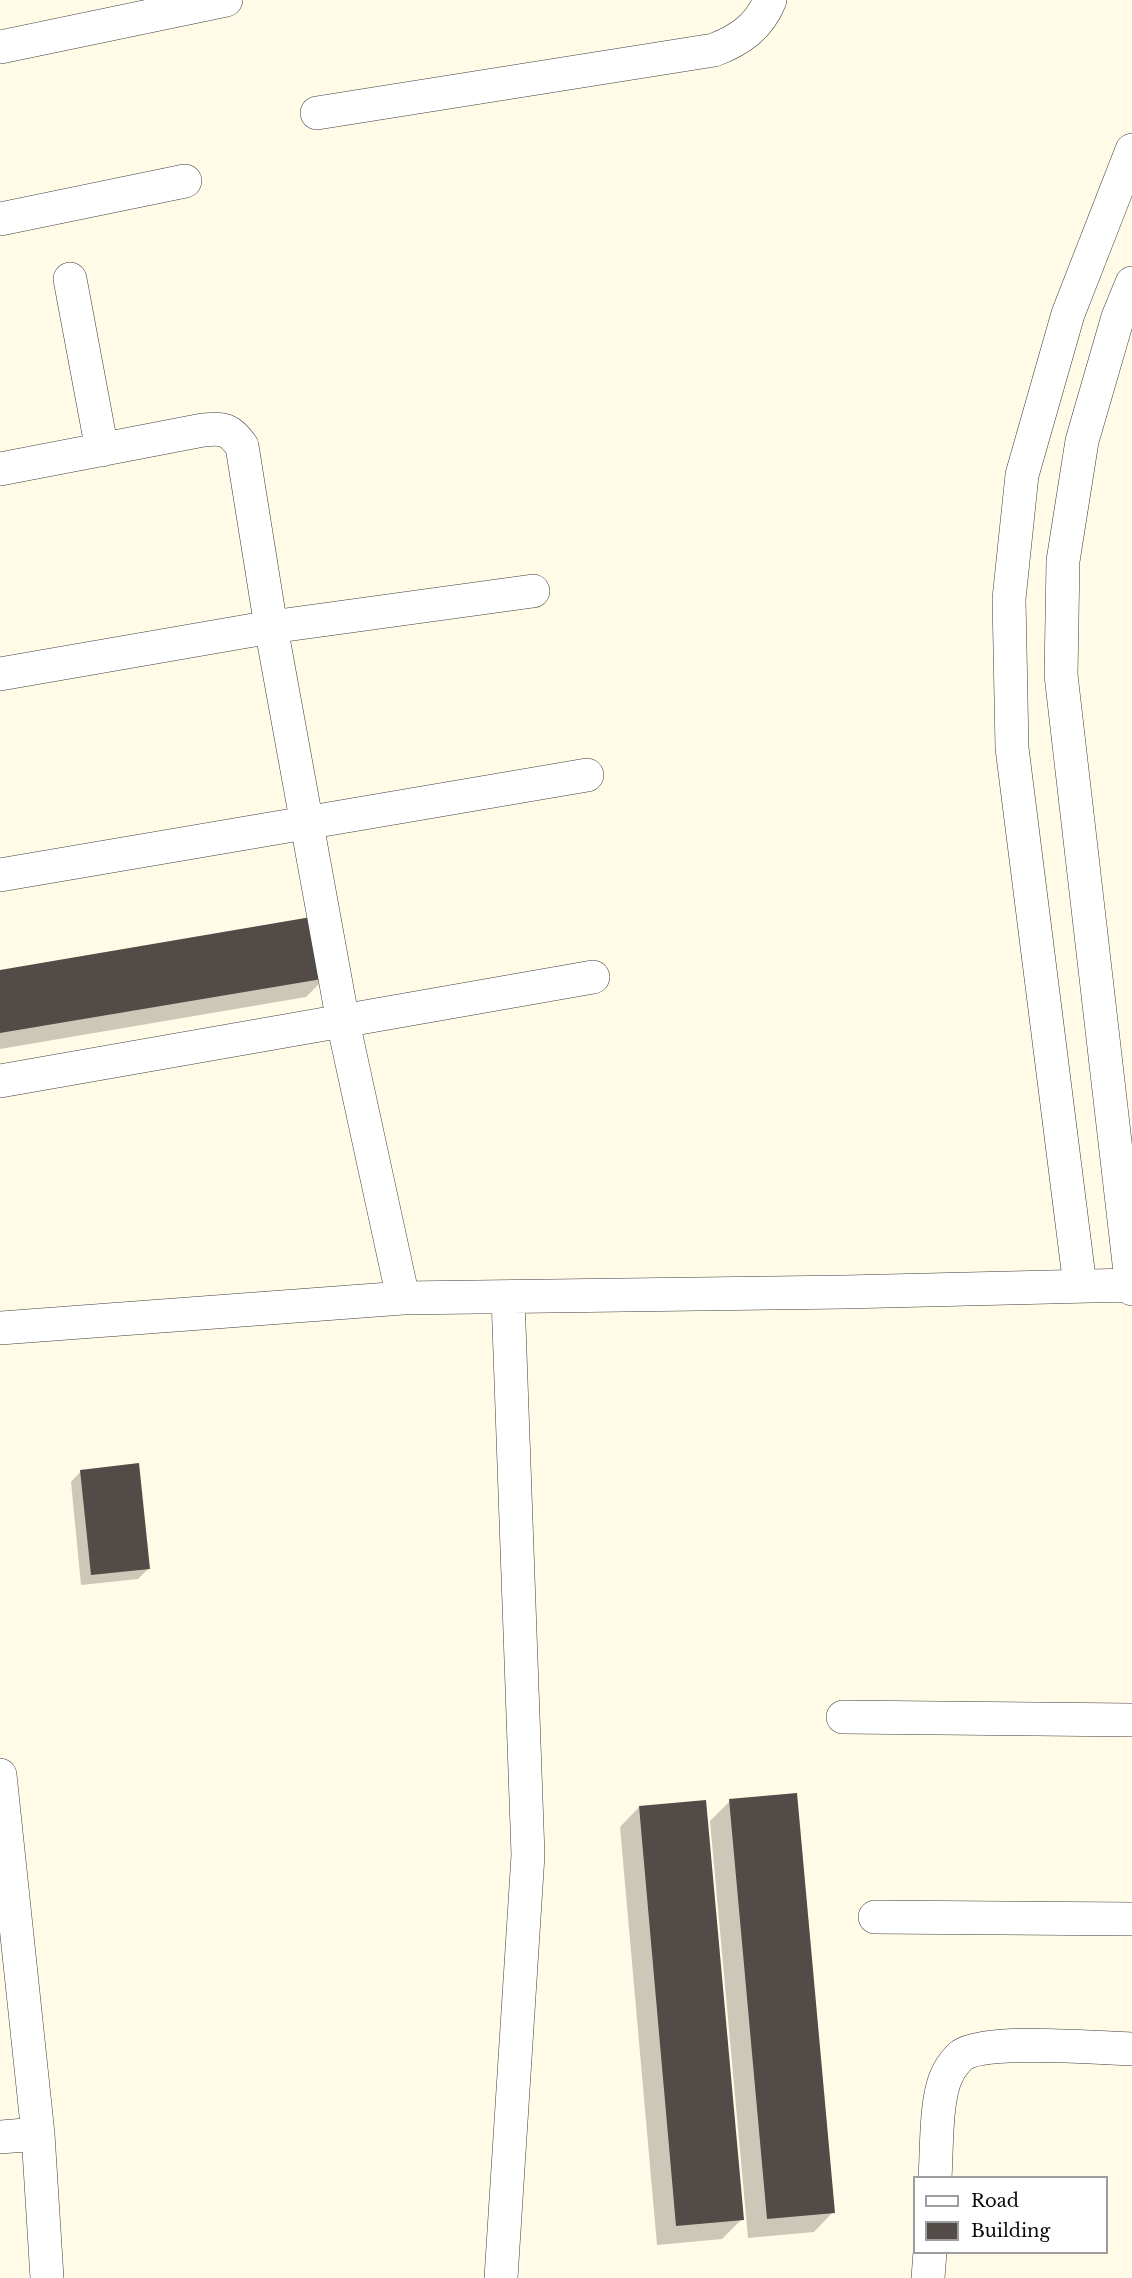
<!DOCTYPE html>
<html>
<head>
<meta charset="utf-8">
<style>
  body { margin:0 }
  #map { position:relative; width:1132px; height:2278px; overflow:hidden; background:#fffbe7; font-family:"Libre Baskerville",serif }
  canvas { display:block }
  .legend { position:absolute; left:913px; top:2176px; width:195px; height:78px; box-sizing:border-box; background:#fff; border:2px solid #9d9d9d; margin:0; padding:8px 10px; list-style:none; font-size:18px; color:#0a0a0a }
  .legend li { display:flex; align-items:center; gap:12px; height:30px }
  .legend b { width:30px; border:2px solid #9d9d9d }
</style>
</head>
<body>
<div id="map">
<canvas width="1132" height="2278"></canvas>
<ul class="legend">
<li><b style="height:8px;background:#fff"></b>Road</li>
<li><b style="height:16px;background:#524b47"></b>Building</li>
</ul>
</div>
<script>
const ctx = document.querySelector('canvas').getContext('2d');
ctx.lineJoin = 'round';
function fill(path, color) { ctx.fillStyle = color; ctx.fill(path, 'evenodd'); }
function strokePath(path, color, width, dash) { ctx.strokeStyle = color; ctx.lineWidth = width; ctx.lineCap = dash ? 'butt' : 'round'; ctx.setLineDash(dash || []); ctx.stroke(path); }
const shadow = new Path2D(`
  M0,971L326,977L306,997L0,1049Z
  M81,1471L148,1569L138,1579L81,1585L71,1482Z
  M730,1801L833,2212L814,2232L748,2238L710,1821Z
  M639,1807L742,2219L722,2239L657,2245L620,1827Z`);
const building = new Path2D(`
  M317,916L328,978L0,1033V970Z
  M139,1463L150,1569L91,1575L80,1470Z
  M797,1793L835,2213L767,2219L729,1799Z
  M706,1800L744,2220L676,2226L639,1806Z`);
const minor = new Path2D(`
  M0,47L226,0
  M317,113L714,50C740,40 759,27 770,0
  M0,219L185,181
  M70,279L102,450
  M1132,283L1118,317L1082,441L1063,561L1061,675L1132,1289
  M0,469L203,430C225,428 229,429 242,446L271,627L343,1022L403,1298
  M0,674L271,627L533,591
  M0,875L587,775
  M0,1081L593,977
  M1080,1286L1012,748L1009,599L1022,475L1068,314L1132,150
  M0,1328L403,1298L845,1292L1132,1285
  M843,1717L1132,1720
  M0,1775L38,2134L47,2278
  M875,1917L1132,1919
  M0,2137L38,2134
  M935,2178C937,2150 935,2096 948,2073C950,2068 958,2058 962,2055C988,2038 1097,2048 1132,2049
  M501,2278L528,1855L508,1297
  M928,2278L930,2252`);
fill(shadow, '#0003');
fill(building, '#524b47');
strokePath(minor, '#3d3d3d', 34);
strokePath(minor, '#fff', 33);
</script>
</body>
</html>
